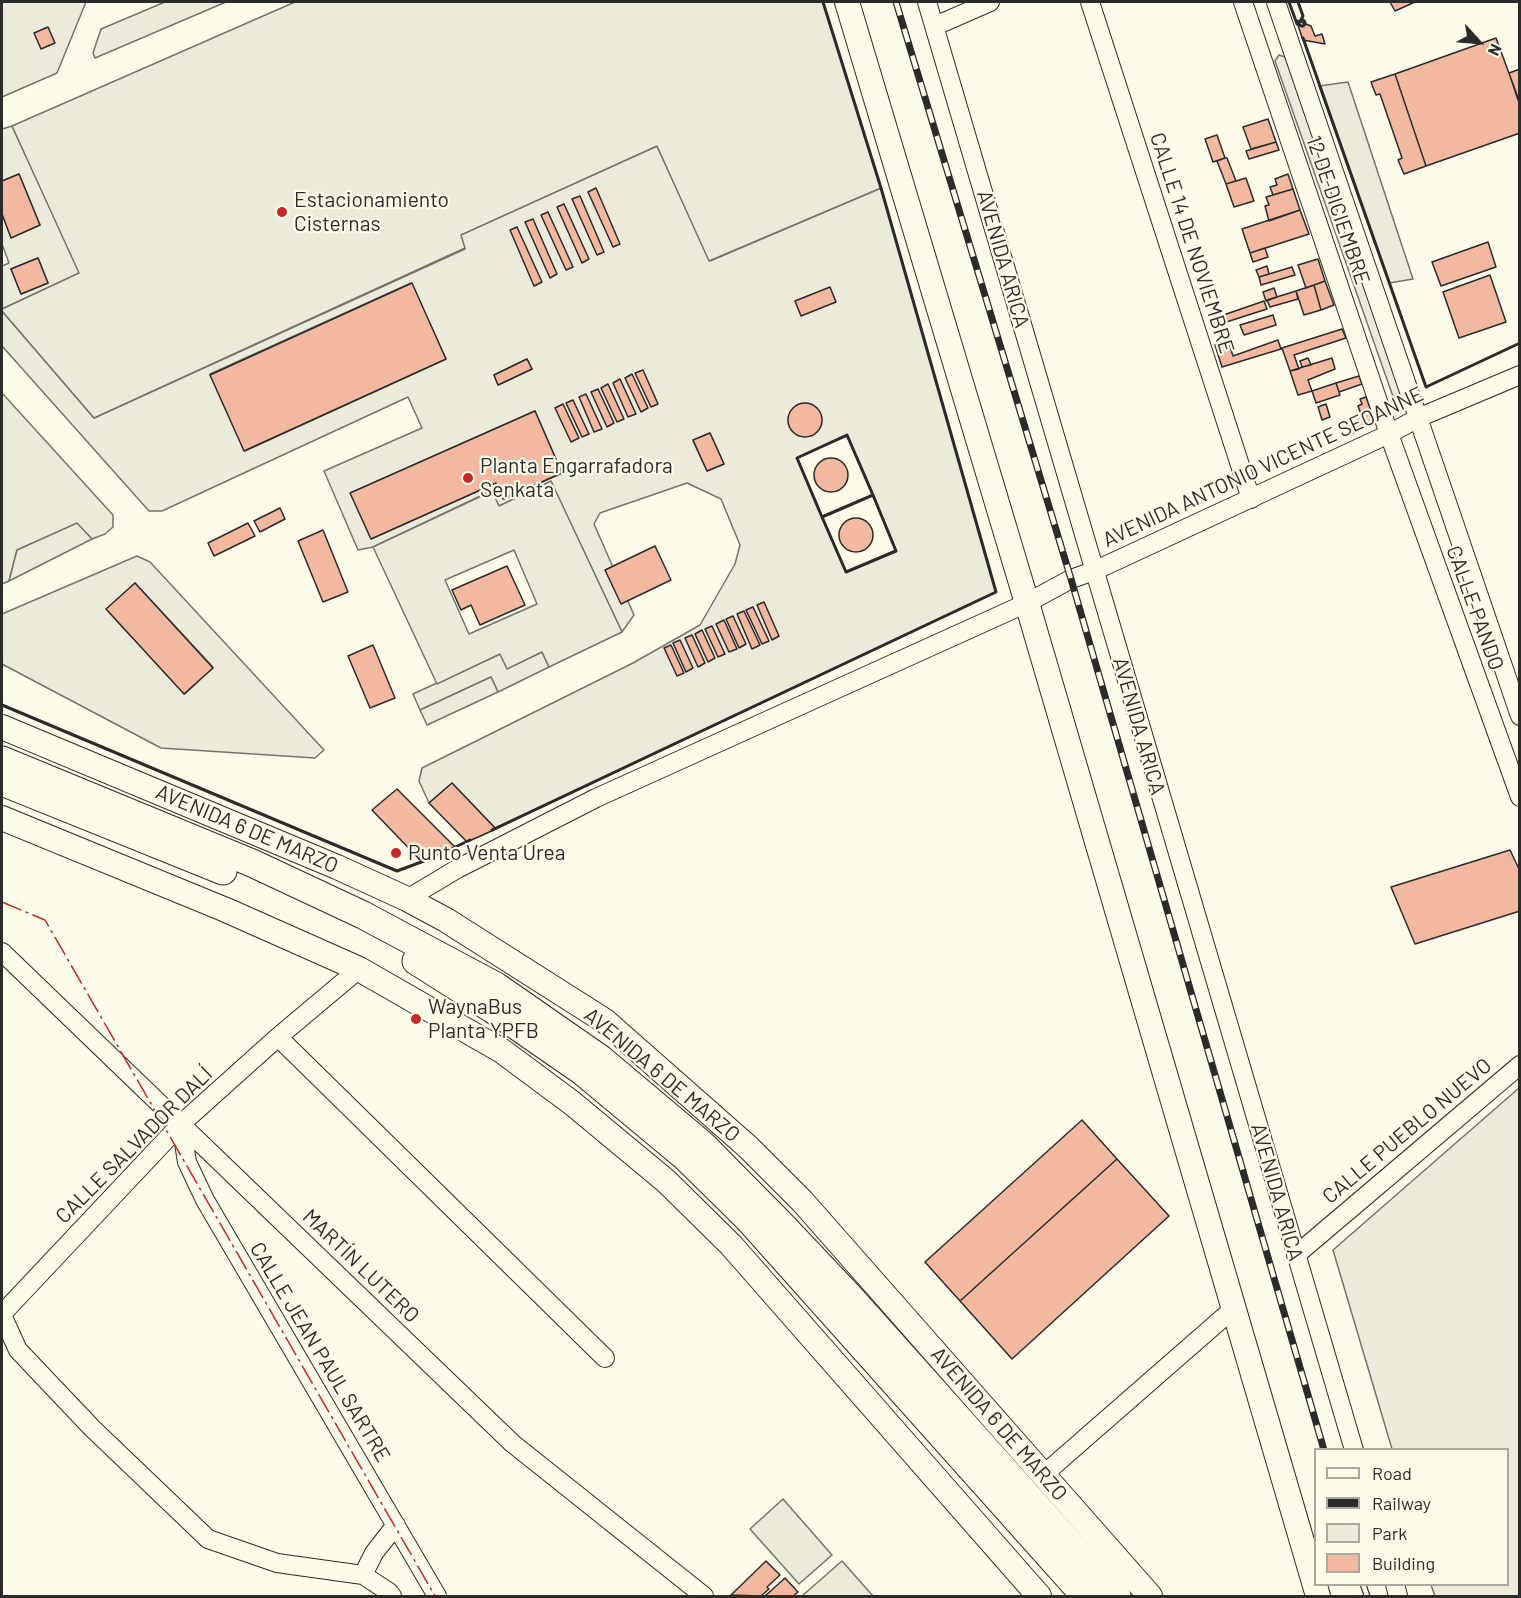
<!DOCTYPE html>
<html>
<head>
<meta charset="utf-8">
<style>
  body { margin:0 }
  #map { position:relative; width:1521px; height:1598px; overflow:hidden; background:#fdfbea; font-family:Barlow,sans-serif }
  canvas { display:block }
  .frame { position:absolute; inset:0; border:3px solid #2b2b2b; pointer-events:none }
  .legend { position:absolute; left:1314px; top:1448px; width:195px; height:138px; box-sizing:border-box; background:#fdfbea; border:2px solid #a9a89e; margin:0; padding:8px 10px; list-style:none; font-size:18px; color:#2b2b2b }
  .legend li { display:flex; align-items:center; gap:12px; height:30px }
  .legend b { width:30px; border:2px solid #a9a89e }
  .north { position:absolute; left:1449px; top:12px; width:60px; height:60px; -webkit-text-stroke:4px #fdfbea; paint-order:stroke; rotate:116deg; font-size:16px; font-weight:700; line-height:24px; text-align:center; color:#2b2b2b }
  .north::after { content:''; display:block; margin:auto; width:21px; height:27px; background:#2b2b2b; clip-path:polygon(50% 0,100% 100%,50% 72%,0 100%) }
</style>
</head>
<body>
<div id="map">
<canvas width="1521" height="1598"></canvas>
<div class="frame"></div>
<ul class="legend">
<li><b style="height:8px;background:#fdfbea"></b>Road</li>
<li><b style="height:8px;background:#2b2b2b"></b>Railway</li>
<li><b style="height:16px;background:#ecebdb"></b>Park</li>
<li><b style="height:16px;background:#f2b8a0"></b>Building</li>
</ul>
<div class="north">N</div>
</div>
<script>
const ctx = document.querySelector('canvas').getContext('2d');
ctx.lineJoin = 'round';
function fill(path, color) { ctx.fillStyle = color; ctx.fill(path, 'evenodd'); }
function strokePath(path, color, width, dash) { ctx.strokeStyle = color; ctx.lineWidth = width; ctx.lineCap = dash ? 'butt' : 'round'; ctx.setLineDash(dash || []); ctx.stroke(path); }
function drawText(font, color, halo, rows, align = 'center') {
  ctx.font = font + ' Barlow,sans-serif'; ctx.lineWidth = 4.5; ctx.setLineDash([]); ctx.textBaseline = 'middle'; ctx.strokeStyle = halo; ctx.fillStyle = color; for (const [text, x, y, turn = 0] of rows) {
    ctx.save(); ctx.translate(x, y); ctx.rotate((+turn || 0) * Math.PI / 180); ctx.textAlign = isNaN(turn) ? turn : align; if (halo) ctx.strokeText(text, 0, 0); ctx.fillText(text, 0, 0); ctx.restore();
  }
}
const green = new Path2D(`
  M2,2H86L57,73L2,97Z
  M165,2H226L95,58L93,53L101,29Z
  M1279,55L1285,57L1407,405L1402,410L1397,408L1275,61Z
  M12,126L80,273L2,309V266L9,263L2,244V214L11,237L40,225L19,174L2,181V129ZM38,258L48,283L21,294L11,269Z
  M657,146L710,261L881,188L996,592L496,829L452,783L429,803L419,781L422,768L633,663L700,625L735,564L740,545L721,499L687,483L600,513L594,524L634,615L622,632L551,482L499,506L491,491L373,547L358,550L324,471L422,428L408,397L162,511H149L2,346V311L94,418L465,249L460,235ZM411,283L446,359L245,451L210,374ZM527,359L532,369L498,385L494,375ZM535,411L562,473L504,499L496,483L371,539L351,493ZM710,433L724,464L707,471L693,441ZM847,436L896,550L846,572L797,458Z
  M2,393L113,515V527L105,534L92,539L77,524L17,550L9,581L2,584Z
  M137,556L150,562L324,750L315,758L161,748L2,664V614ZM135,583L213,667L185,694L107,610Z
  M542,652L549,667L498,692L491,677L420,710L413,694L500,654L507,668Z
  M783,1499L832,1555L799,1584L750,1529Z
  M842,1561L873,1596H802Z`);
const parking = new Path2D(`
  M295,2H823L881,188L709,261L657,146L461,235L465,248L94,418L2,311V309L79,273L12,126Z
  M1348,82L1413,279L1389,283L1319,86Z
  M551,481L622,632L549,667L542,652L507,669L500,654L437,684L373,547L492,491L499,506ZM514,550L537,604L469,634L445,580Z
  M77,523L92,539L9,581L17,550Z
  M491,677L498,692L427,725L420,710Z
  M1519,1088V1596H1435L1431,1585L1508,1584V1450L1392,1449L1333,1250Z`);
const building = new Path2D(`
  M1390,2H1415L1395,11Z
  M1296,20L1311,26L1315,36L1322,34L1325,44L1303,40Z
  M48,27L55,43L41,49L34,33Z
  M1496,38L1520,103V133L1426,166L1395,74Z
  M1520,69V100H1518L1509,73Z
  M1395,74L1426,166L1404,174L1398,160L1402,158L1380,94L1376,95L1371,82Z
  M1268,119L1276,142L1251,149L1243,127Z
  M1217,135L1225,158L1213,162L1205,139Z
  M1276,142L1279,150L1249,159L1246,151Z
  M1225,158H1227L1236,181L1226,184L1217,161Z
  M19,174L40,225L11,238L2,214V181Z
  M1288,174L1293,189L1273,195L1270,187L1277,185L1275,179Z
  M1246,178L1254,201L1234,207L1226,184Z
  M596,188L620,244L613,247L588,192Z
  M1293,189L1300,210L1269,221L1265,206L1269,205L1266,197Z
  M580,196L604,252L597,255L572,199Z
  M564,204L589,259L582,263L557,207Z
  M1300,210L1309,234L1250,253L1242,229Z
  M548,212L573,267L566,270L541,215Z
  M533,219L557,274L550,278L525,222Z
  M517,227L542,282L534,286L510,230Z
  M1488,242L1496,267L1441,286L1432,262Z
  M1265,248L1268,257L1253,262L1250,253Z
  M38,258L48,283L21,294L11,269Z
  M1318,259L1325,281L1306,288L1298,265Z
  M1267,266L1269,274L1259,277L1256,270Z
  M1292,267L1295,275L1261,285L1259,277Z
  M1490,275L1506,322L1459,338L1443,292Z
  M1325,281L1334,305L1321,310L1314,285Z
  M412,283L446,359L244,451L210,375Z
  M1314,285L1321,310L1304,315L1296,291Z
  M830,287L836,302L801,316L795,301Z
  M1274,288L1277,297L1266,301L1263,292Z
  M1296,291L1298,299L1270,307L1267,300Z
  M1264,301L1267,309L1214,326L1212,319Z
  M1273,315L1276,325L1244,335L1240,325Z
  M1342,329L1346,338L1294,355L1299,369L1290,371L1282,348Z
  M1228,340L1233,356L1278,340L1281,349L1222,367L1215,345Z
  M1308,358L1311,365L1302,367L1300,361Z
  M1332,358L1335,369L1308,380L1312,391L1298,395L1290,371Z
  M527,359L532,369L498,385L494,375Z
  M643,370L658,404L651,407L635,373Z
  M632,374L648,408L641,412L625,378Z
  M1359,376L1362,384L1339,392L1336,383Z
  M620,379L636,414L628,417L613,383Z
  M1336,383L1340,395L1316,403L1312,391Z
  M608,384L624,419L617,422L601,388Z
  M598,389L614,423L607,427L591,392Z
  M586,394L602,429L594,432L579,397Z
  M1366,397L1374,419L1371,424L1353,433L1348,419L1361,414L1358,406L1362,404L1360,399Z
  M573,400L589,434L582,437L566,403Z
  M788 420a17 17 0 1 1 34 0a17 17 0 1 1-34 0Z
  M563,404L579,438L571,442L555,408Z
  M1326,404L1330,417L1322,420L1318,407Z
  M535,411L562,473L503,499L496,483L371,539L350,493Z
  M710,433L724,464L707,471L693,440Z
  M814 475a17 17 0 1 1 34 0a17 17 0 1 1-34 0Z
  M280,508L285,519L260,532L254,521Z
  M839 535a17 17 0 1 1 34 0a17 17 0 1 1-34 0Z
  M248,523L255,536L214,556L208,543Z
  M323,530L348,592L323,602L298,541Z
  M655,546L671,580L621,604L605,570Z
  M507,566L525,605L480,625L471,605L461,610L452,590Z
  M135,583L213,668L184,694L106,609Z
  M764,602L779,636L772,640L757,605Z
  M753,607L769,641L762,644L746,610Z
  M744,611L760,645L752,649L737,614Z
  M733,616L746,644L739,648L726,619Z
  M724,620L737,649L729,652L716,624Z
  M712,626L725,654L718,657L705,629Z
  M702,630L715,658L708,662L695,634Z
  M692,635L705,663L698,667L685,638Z
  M680,640L693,668L686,672L673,643Z
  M373,645L395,698L370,708L348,656Z
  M671,645L684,673L677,676L664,648Z
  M452,783L496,829L467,842L429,803Z
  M397,789L455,847L422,862L372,810Z
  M1510,850L1520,871V911L1415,944L1391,887Z
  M1082,1120L1117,1159L960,1301L925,1262Z
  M1117,1159L1169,1216L1012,1359L960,1301Z
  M766,1561L780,1575L767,1587L769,1589L761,1596L731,1595Z
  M785,1578L798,1592L793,1596H765Z`);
const minor = new Path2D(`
  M927,2L1354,1450
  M1090,2L1251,499
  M1243,2L1389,434L1520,797
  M1276,2L1520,716
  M935,26L990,2
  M407,899L457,869L596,798L1027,603L1071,579L1094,571L1389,434L1418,418L1520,375
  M2,952L512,1443L704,1596
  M278,1037L605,1358
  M181,1124L187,1162L205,1200L437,1596
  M1296,1255L1520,1065
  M2,1314L181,1124L278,1037L359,969
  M2,1315L18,1350L92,1428L208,1539L277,1563L363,1575L389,1592L392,1596
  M1043,1475L1233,1309
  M363,1575L374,1553L396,1525
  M1395,1584L1398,1596`);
const major = new Path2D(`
  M847,2L1027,603L1318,1596
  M2,727L337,867L407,899L446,920L605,1021L748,1147L802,1201L1150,1596
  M2,818L226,910L359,969L502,1051L572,1103L666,1181L731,1245L1039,1596`);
const highway = new Path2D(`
  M2,760L252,863L363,915L496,986L601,1059L702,1144L782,1225L851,1298L1117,1596
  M2,782L223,871
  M416,961L492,1009L583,1072L684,1156L750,1221L1085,1596`);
const rail = new Path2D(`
  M896,2L1071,579L1324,1450
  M1363,1584L1367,1596`);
const wall = new Path2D(`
  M1289,2L1297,24
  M1298,2L1303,16L1301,20
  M1299 23a3 3 0 1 1 6 0a3 3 0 1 1-6 0Z
  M1303,38L1426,387L1520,343
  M847,435L873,495L822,517L797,458Z
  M873,495L896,551L846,572L822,517Z
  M2,705L397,871L424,861
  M492,830L996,592L881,188L823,2
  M451,849L470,840`);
const power = new Path2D(`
  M2,902L45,920L435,1596`);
const markers = [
  [282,212,6,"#c62828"],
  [468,478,6,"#c62828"],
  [396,853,6,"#c62828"],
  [416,1019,6,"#c62828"]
];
const poiNames = [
  ["Estacionamiento",294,200],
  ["Cisternas",294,224],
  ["Planta Engarrafadora",480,466],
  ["Senkata",480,490],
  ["Punto Venta Urea",408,853],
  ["WaynaBus",428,1007],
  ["Planta YPFB",428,1031]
];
const streetNames = [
  ["12 DE DICIEMBRE",1338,210,71],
  ["CALLE 14 DE NOVIEMBRE",1192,243,72],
  ["AVENIDA ARICA",1003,259,74],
  ["AVENIDA ANTONIO VICENTE SEOANNE",1263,467,-25],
  ["CALLE PANDO",1475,608,70],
  ["AVENIDA ARICA",1139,726,74],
  ["AVENIDA 6 DE MARZO",247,829,23],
  ["AVENIDA 6 DE MARZO",662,1075,40],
  ["CALLE PUEBLO NUEVO",1407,1131,-40],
  ["CALLE SALVADOR DALÍ",134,1145,-45],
  ["AVENIDA ARICA",1277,1192,74],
  ["MARTÍN LUTERO",361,1266,44],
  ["CALLE JEAN PAUL SARTRE",320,1352,59],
  ["AVENIDA 6 DE MARZO",999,1424,49]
];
fill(green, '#ecebdb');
strokePath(green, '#74746e', 1.5);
fill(parking, '#eceadb');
strokePath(parking, '#74746e', 1.5);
fill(building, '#f2b8a0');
strokePath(building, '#2b2b2b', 1.5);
strokePath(minor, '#2b2b2b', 20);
strokePath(major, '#2b2b2b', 26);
strokePath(highway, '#2b2b2b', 29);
strokePath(minor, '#fdfbea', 18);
strokePath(major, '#fdfbea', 24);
strokePath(highway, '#fdfbea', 27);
strokePath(rail, '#2b2b2b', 7);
strokePath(rail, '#fdfbea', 4.5, [14]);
strokePath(wall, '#2b2b2b', 3);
strokePath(power, '#c62828', 1.5, [21, 4.5, 3, 4.5]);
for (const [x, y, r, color] of markers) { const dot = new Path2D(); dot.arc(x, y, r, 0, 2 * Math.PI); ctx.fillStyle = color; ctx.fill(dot); strokePath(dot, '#fdfbea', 2); }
drawText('21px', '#2b2b2b', '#fdfbea', poiNames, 'left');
drawText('21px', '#2b2b2b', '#fdfbea', streetNames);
</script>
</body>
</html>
